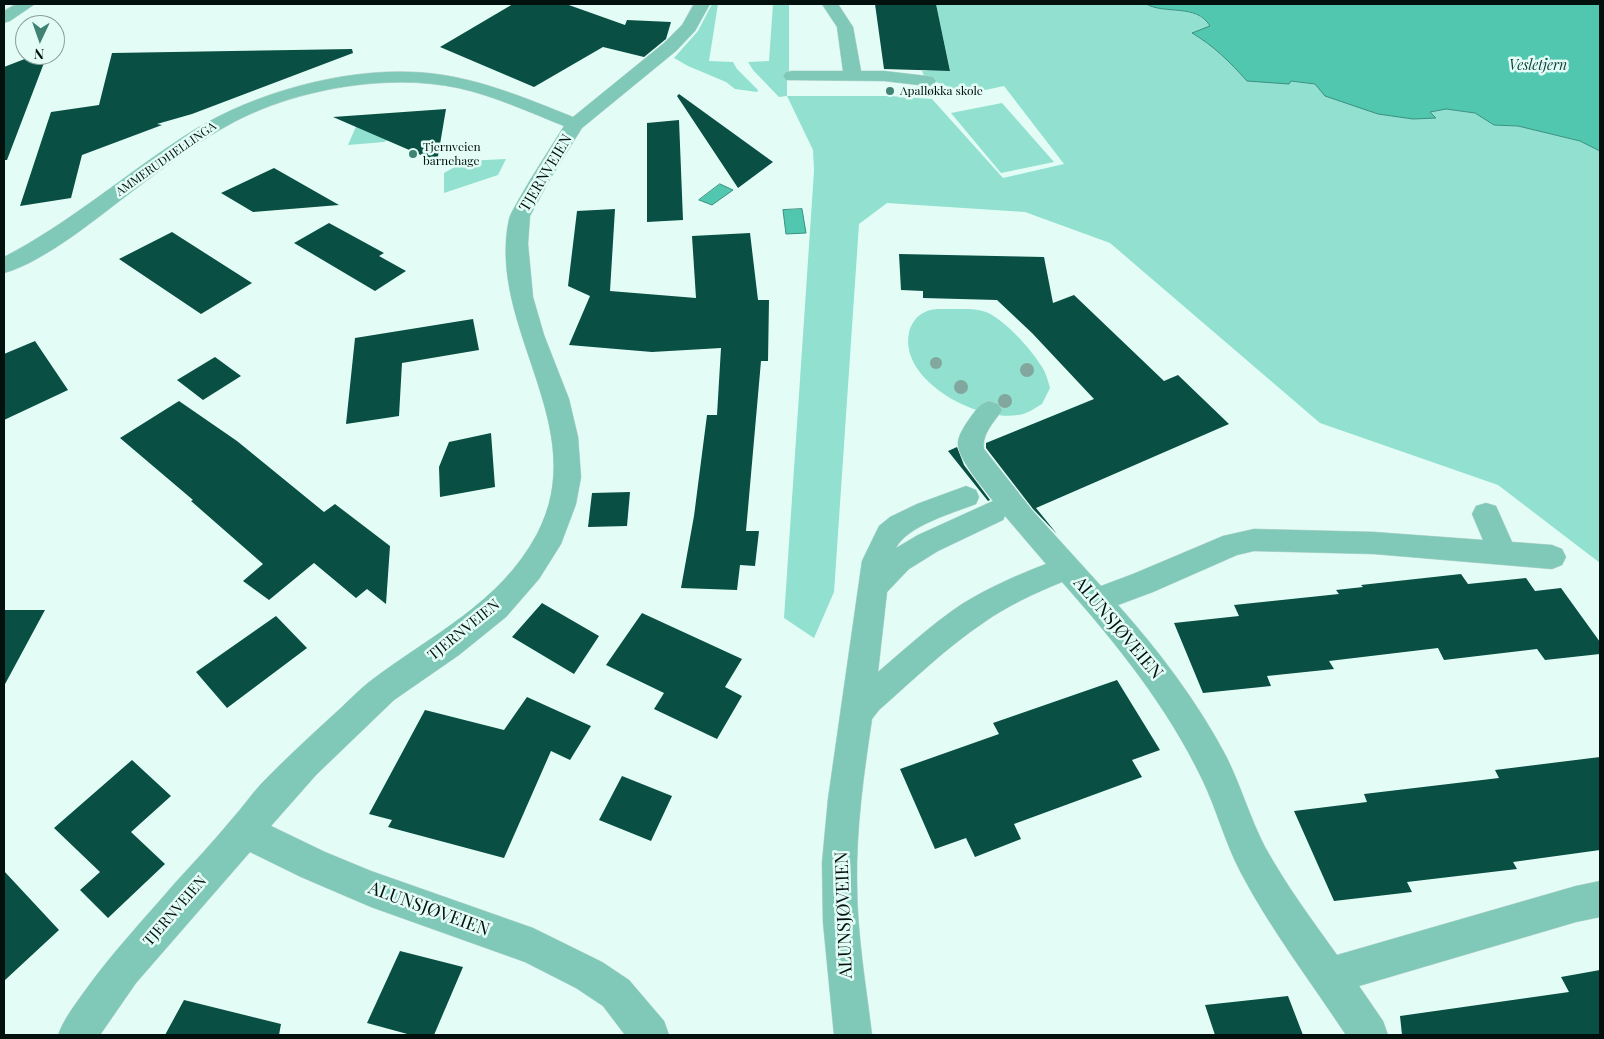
<!DOCTYPE html>
<html>
<head>
<meta charset="utf-8">
<style>
  body { margin:0 }
  #map { position:relative; width:1604px; height:1039px; overflow:hidden; background:#e3fdf6; font-family:"Playfair Display",serif }
  canvas { display:block }
  .frame { position:absolute; inset:0; border:5px solid #03110e; pointer-events:none }
  .north { position:absolute; left:15px; top:15px; width:50px; height:50px; box-sizing:border-box; background:#e3fdf6; border:1px solid #899f99; border-radius:50%; rotate:183deg; font-size:14px; font-weight:700; line-height:20px; text-align:center; color:#03110e }
  .north::after { content:''; display:block; margin:auto; width:18px; height:22px; background:#408375; clip-path:polygon(50% 0,100% 100%,50% 72%,0 100%) }
</style>
</head>
<body>
<div id="map">
<canvas width="1604" height="1039"></canvas>
<div class="frame"></div>
<div class="north">N</div>
</div>
<script>
const ctx = document.querySelector('canvas').getContext('2d');
ctx.lineJoin = 'round';
function fill(path, color) { ctx.fillStyle = color; ctx.fill(path, 'evenodd'); }
function strokePath(path, color, width, dash) { ctx.strokeStyle = color; ctx.lineWidth = width; ctx.lineCap = dash ? 'butt' : 'round'; ctx.setLineDash(dash || []); ctx.stroke(path); }
function drawText(font, color, halo, rows, align = 'center') {
  ctx.font = font + ' "Playfair Display",serif'; ctx.lineWidth = 5; ctx.setLineDash([]); ctx.textBaseline = 'middle'; ctx.strokeStyle = halo; ctx.fillStyle = color; for (const [text, x, y, turn = 0] of rows) {
    ctx.save(); ctx.translate(x, y); ctx.rotate((+turn || 0) * Math.PI / 180); ctx.textAlign = isNaN(turn) ? turn : align; if (halo) ctx.strokeText(text, 0, 0); ctx.fillText(text, 0, 0); ctx.restore();
  }
}
const green = new Path2D(`
  M712,4H718L709,61L733,62L737,69L758,90L757,92L735,89L726,82L688,66L674,58L698,31Z
  M773,4H789V79L787,80V96H890L932,99L1003,178L1064,164L1004,86L976,92L960,91L925,78L922,71L950,70L936,4H1145C1165,15 1193,3 1210,26L1193,34C1215,46 1231,62 1247,81H1290L1316,84L1436,117L1429,112L1446,109L1475,113L1494,125L1518,126L1580,141L1600,151V563L1498,485L1320,423L1110,243L1025,212L887,203L859,224L834,592L814,638L784,618L814,171L813,150L787,96L779,97L753,70L748,62L769,61Z
  M1002,103L1054,162L1001,173L951,113Z
  M357,124L399,134L384,142L348,145Z
  M506,159L498,175L444,193V173L465,161Z
  M951,309C963,309 975,308 986,312C1004,319 1032,350 1042,367C1046,373 1048,381 1050,388L1042,404C1035,408 1027,414 1018,415C977,422 899,380 909,333C910,325 917,315 925,312C931,308 944,309 951,309Z`);
const water = new Path2D(`
  M1146,4H1600V151L1580,141L1518,126L1494,125L1475,113L1446,109L1430,112L1436,118L1413,119L1378,114L1325,96L1315,84L1291,81L1289,84L1247,81C1230,62 1214,46 1192,33L1210,26C1196,3 1165,15 1146,4Z
  M720,184L733,190L712,205L699,200Z
  M802,209L806,233L786,234L783,210Z`);
const building = new Path2D(`
  M513,4H566L625,25L627,20L671,22L666,39L644,57L603,47L534,87L440,47Z
  M875,4H936L950,71L884,69Z
  M352,49L353,53L192,114L157,124L162,125L82,155L71,198L20,206L51,112L99,105L112,53Z
  M35,55H47L7,160H4V67Z
  M679,94L773,162L738,188L677,96Z
  M446,109L437,162L333,117Z
  M679,120L683,220L647,222V123Z
  M274,168L339,205L253,212L221,193Z
  M615,209L610,291L696,298L692,236L750,233L758,300H769L768,361H761L746,531H759L755,566L740,565L737,590L681,588L694,516L707,415H717L721,348L652,352L569,345L590,296L568,286L577,211Z
  M329,223L384,253L379,256L406,271L375,291L294,243Z
  M172,232L230,269L252,283L201,314L119,259Z
  M899,254L1044,257L1053,303L1074,295L1164,381L1178,375L1229,424L1036,508L1057,534L1033,509L986,448V443L1094,399L1032,333L997,300L923,298V291L901,290Z
  M473,319L479,350L402,363L399,416L346,424L355,338Z
  M35,341L68,390L4,420V354Z
  M215,357L241,376L203,400L177,380Z
  M179,401L237,441L324,512L335,504L390,546L386,604L367,589L356,598L314,563L269,600L243,581L263,564L191,501L193,500L120,438Z
  M491,433L495,487L440,497L439,467L449,442Z
  M957,447L964,465L990,500L988,501L948,451Z
  M630,492L627,526L588,527L592,493Z
  M1461,574L1468,584L1526,578L1535,591L1561,588L1600,642V654L1545,660L1537,649L1444,660L1438,648L1329,661L1334,669L1267,676L1271,686L1203,693L1174,623L1239,616L1234,605L1339,594L1336,590L1363,587L1361,585Z
  M542,603L599,636L574,674L512,637Z
  M4,610H45L4,686Z
  M642,613L742,659L725,687L742,696L717,739L654,709L664,693L606,665Z
  M276,616L307,648L227,708L196,672Z
  M1117,680L1160,750L1132,760L1142,777L1014,824L1021,839L975,857L966,838L935,849L900,769L999,734L993,723Z
  M527,697L591,726L570,760L551,751L504,858L388,827L392,820L369,814L425,710L504,730Z
  M1600,757V850L1513,862L1517,869L1407,882L1412,892L1334,901L1294,811L1367,802L1364,794L1499,778L1495,770Z
  M132,760L171,796L131,832L165,864L108,918L80,890L100,872L54,828Z
  M622,776L672,796L651,841L599,820Z
  M4,871L59,930L4,981Z
  M400,951L463,967L434,1035H411L367,1023Z
  M1600,970V1035H1402L1400,1016L1569,992L1561,977Z
  M1288,996L1303,1035H1215L1205,1005Z
  M184,1000L281,1024L279,1035H165Z`);
const minor = new Path2D(`
  M16,4H35L10,21L4,23V11Z
  M694,4H710L695,31L676,51L582,128L550,179L530,216L528,244L533,297L544,335L569,399L578,437L581,477L576,504L561,544L539,579L506,617L459,655L394,700L316,775L271,826L325,852L371,871L533,928L602,962L629,980L664,1021L669,1035H625L603,1006L576,988L525,962L371,907L301,877L250,852L136,983L100,1035H58C64,1019 74,1006 84,992C112,953 144,919 175,883C194,862 214,841 232,819C242,808 251,795 261,784C283,761 307,739 331,717C345,705 358,690 373,679C433,634 500,603 537,534C594,427 486,328 509,219C511,212 516,205 519,199C533,174 549,150 564,126C529,112 494,96 458,88C388,73 297,89 234,122C198,141 166,166 134,190C101,215 43,263 4,273V257C68,224 123,176 183,137C250,92 355,63 436,74C483,80 528,99 573,117L664,43L682,25Z
  M822,4H838L853,27L861,71H884L927,76L933,77L936,81L933,85L927,86L884,81L786,80L783,76L786,72L792,71H843L837,27Z
  M989,401L998,404L1002,410C994,423 982,433 984,449L1032,510L1101,586L1133,574L1223,536L1254,529L1374,532L1483,540L1472,514L1476,506L1486,503L1496,506L1512,542L1552,545L1562,549L1566,557L1562,565L1552,569L1374,554L1254,551L1237,555L1153,592L1118,605C1159,651 1197,701 1226,756C1241,786 1250,818 1265,847C1286,885 1312,920 1337,955L1576,886L1600,881V917L1576,922L1359,986L1383,1021L1388,1035H1346C1311,982 1271,930 1241,873C1225,843 1217,810 1202,779C1167,706 1116,643 1062,582C1035,593 1007,606 983,623C946,648 913,680 879,710L872,719C864,773 856,828 857,883C857,934 866,985 872,1035H834L823,922L822,863L828,799L862,561L879,526L890,517L917,504L966,486L976,490L979,497L976,504C953,513 907,526 896,548L918,535L993,501C984,489 956,457 958,442C959,434 965,425 970,418C976,410 979,404 989,401ZM1005,516L1046,564C1017,575 988,588 962,604C932,624 905,649 878,672L887,592L909,569L938,551L1003,520Z`);
const trees = [
  [936,363,6],
  [1027,370,7],
  [961,387,7],
  [1005,401,7]
];
const markers = [
  [890,91,5,"#408375"],
  [413,154,5,"#408375"]
];
const farPoinames = [
  ["Apalløkka skole",900,91],
  ["Tjernveien",423,147],
  ["barnehage",423,161]
];
const farStreetnames = [
  ["AMMERUDHELLINGA",166,159,-35]
];
const farWaternames = [
  ["Vesletjern",1538,66]
];
const streetNames = [
  ["TJERNVEIEN",546,173,-59],
  ["TJERNVEIEN",464,630,-39],
  ["TJERNVEIEN",175,911,-49]
];
const nearStreetnames = [
  ["ALUNSJØVEIEN",1118,628,50],
  ["ALUNSJØVEIEN",429,909,20],
  ["ALUNSJØVEIEN",844,915,-92]
];
fill(green, '#92e0cf');
fill(water, '#51c7b0');
strokePath(water, '#3a907f', 1);
fill(building, '#094f43');
strokePath(minor, '#bfd7d1', 1);
fill(minor, '#80c9b9');
ctx.fillStyle = '#81a79f';
for (const [x, y, r] of trees) { ctx.beginPath(); ctx.arc(x, y, r, 0, 2 * Math.PI); ctx.fill(); }
for (const [x, y, r, color] of markers) { const dot = new Path2D(); dot.arc(x, y, r, 0, 2 * Math.PI); ctx.fillStyle = color; ctx.fill(dot); strokePath(dot, '#e3fdf6', 2); }
drawText('12px', '#03110e', '#e3fdf6', farPoinames, 'left');
drawText('12px', '#03110e', '#e3fdf6', farStreetnames);
drawText('italic 14px', '#0d4239', '#e3fdf6', farWaternames);
drawText('15px', '#03110e', '#e3fdf6', streetNames);
drawText('18px', '#03110e', '#e3fdf6', nearStreetnames);
</script>
</body>
</html>
